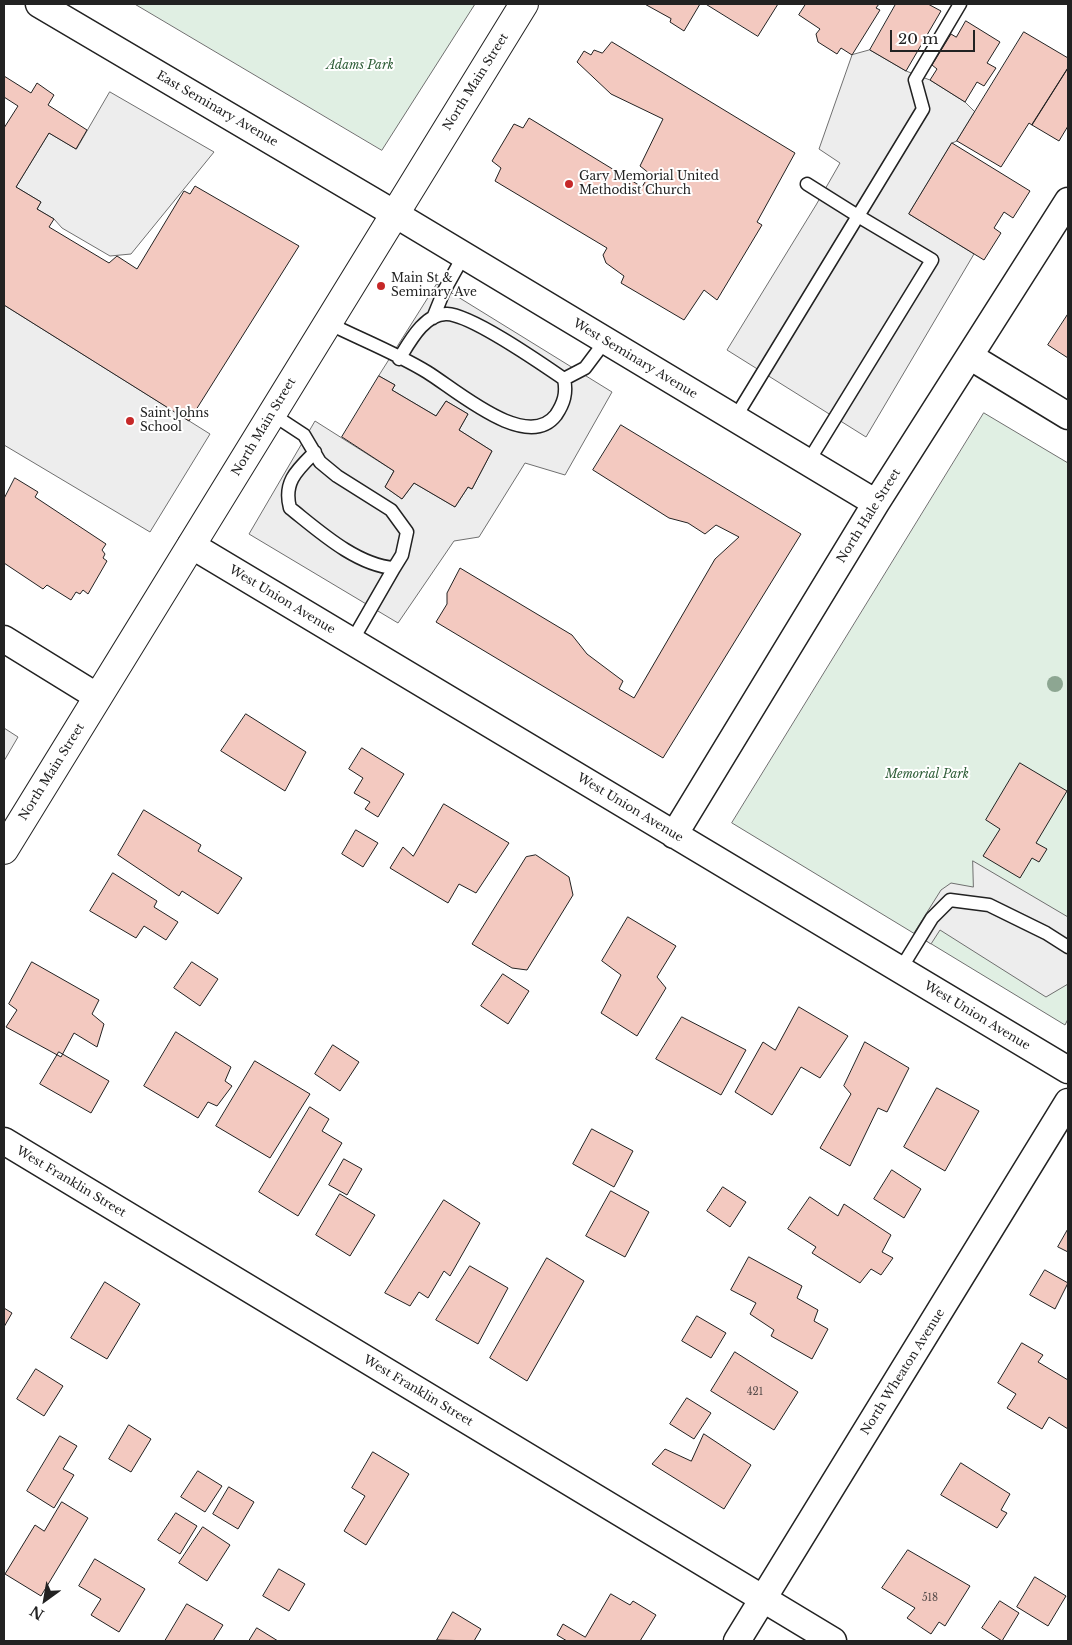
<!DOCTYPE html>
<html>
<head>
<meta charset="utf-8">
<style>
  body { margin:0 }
  #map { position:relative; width:1072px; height:1645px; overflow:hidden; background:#fff; font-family:"Libre Baskerville",serif }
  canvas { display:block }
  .frame { position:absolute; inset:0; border:5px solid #222; pointer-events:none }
  .north { position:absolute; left:20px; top:1575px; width:50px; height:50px; -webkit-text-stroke:4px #fff; paint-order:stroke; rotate:212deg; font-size:14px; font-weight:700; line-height:20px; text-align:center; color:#222 }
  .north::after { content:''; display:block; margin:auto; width:18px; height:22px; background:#222; clip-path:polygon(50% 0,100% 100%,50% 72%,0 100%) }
  .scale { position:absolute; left:890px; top:30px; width:85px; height:22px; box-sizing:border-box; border:2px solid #222; border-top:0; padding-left:6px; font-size:15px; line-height:18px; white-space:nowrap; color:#222; -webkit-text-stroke:4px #fff; paint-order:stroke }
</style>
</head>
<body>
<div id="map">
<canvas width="1072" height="1645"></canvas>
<div class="frame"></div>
<div class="north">N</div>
<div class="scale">20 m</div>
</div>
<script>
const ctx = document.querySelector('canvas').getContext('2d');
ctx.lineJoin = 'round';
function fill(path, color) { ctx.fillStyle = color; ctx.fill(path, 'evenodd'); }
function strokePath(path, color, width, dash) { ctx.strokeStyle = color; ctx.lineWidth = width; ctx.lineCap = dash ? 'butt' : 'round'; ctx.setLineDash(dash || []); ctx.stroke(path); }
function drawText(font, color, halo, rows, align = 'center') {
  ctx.font = font + ' "Libre Baskerville",serif'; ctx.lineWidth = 4; ctx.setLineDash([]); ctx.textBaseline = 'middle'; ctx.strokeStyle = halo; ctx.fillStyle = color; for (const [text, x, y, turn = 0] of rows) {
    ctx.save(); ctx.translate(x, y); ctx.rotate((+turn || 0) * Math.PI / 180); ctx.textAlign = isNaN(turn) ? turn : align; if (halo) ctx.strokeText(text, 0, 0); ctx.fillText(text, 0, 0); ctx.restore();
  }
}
const green = new Path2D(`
  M135,4H475L382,150Z
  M984,413L1068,463V1019L1065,1025L732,823Z`);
const parking = new Path2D(`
  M870,50L906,71L930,80L965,102L975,112L957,141L952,143L909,214L974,254L866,437L727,350L816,205L840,163L819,149L852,55Z
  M110,92L214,152L131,254L110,256L62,228L54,219L37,209L41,202L16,187L49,133L76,149Z
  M437,284L612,392L565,475L525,463L479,537L454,541L398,623L249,534L315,421L394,471L385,487L402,499L414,483L455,507L468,487L472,489L492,451L459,430L468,414L446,401L436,416L392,390L395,385L379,376Z
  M4,305L210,434L150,532L4,445Z
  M4,728L18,737L4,761Z
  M973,861L1068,917V984L1046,997L940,930L931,944L914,933L941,890L951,883L973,887Z`);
const building = new Path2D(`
  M645,4H700L684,31L670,22L671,19Z
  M706,4H778L758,36Z
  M806,4H879L876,8L880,10L852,55L841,48L837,54L818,42L816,34L820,29L799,15Z
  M896,4H928L941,11L906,71L870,50Z
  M966,21L1000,42L987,63L996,68L984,86L977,82L965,102L930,80L937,69L932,65L951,34L956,37Z
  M1024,32L1068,58V68L1032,125L1029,123L1001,167L957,141Z
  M612,42L795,153L757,222L762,225L717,300L704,290L684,320L621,283L624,276L606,263L603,255L607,248L495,181L501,168L492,161L514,124L523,128L529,118L642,187L650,174L640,166L663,119L611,94L577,62L584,51L591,55L594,50L602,53Z
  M1068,68V126L1059,141L1032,125Z
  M4,76L31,93L37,83L54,95L48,105L87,130L76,149L49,133L16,187L41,202L37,209L54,219L49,227L109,263L117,256L137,269L184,191L190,194L195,186L299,246L189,421L4,305V128L18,106L4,97Z
  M952,143L1030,191L1013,218L1004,212L994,228L1001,233L984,260L909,214Z
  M1068,314V358L1048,345Z
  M379,376L395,385L392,390L436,416L446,401L468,414L459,430L492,451L472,489L468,487L455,507L414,483L402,499L385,487L394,471L342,437Z
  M621,425L801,534L663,758L436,622L447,604V593L460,568L572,635L587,654L623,681L619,689L634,698L715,559L739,537L716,525L705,534L688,523L669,518L593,470Z
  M15,478L38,492L35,497L106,544L102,550L105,554L103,558L107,561L88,594L83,590L80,594L76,592L71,600L47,585L43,589L4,563V499Z
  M246,714L306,752L285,791L221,751Z
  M362,748L404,774L378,817L365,809L370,802L354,793L363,778L349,769Z
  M1020,763L1067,791L1036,843L1047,849L1039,862L1032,858L1020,878L983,856L1000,829L986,820Z
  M444,804L509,843L476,893L459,884L448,903L390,868L403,847L413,856Z
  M144,810L201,845L198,851L242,878L218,914L182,891L179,896L118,855Z
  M356,830L378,843L363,867L342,854Z
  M536,855L569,877L573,895L527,970L512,968L472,944L526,857Z
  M113,873L157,901L154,907L178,922L166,940L144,926L136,938L90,911Z
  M628,917L676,946L657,977L666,988L637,1036L601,1013L621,975L602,961Z
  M32,962L99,1000L92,1014L104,1024L97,1047L74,1033L61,1057L6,1027L17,1010L9,1004Z
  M192,962L218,979L200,1006L174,988Z
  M503,974L529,991L508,1024L481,1006Z
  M799,1007L848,1036L820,1078L801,1067L772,1115L735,1092L763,1042L775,1050Z
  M682,1017L746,1050L721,1095L656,1059Z
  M176,1032L231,1067L225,1081L232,1086L217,1106L208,1102L198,1118L144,1086Z
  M865,1042L909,1068L887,1112L878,1108L850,1166L820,1148L851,1094L844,1086Z
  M333,1045L359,1062L340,1091L315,1074Z
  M59,1052L109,1081L91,1113L40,1084Z
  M255,1061L310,1094L270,1158L216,1126Z
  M937,1088L979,1111L945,1171L904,1147Z
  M310,1107L329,1119L322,1131L342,1143L298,1216L259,1192Z
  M592,1129L633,1151L614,1187L573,1164Z
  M344,1159L362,1169L347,1195L329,1185Z
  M892,1170L921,1189L904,1218L874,1199Z
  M723,1187L746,1202L730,1227L707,1211Z
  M611,1191L649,1212L625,1257L586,1236Z
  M340,1194L375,1215L350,1256L316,1235Z
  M810,1197L838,1216L844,1204L891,1235L882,1252L893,1258L881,1275L871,1269L860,1283L812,1253L816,1247L788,1229Z
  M444,1200L480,1223L450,1276L444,1271L428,1298L419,1292L410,1306L385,1293Z
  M1068,1229V1252L1058,1247Z
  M749,1257L802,1286L797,1298L818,1310L814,1321L828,1329L812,1359L771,1336L774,1330L750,1314L756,1303L731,1290Z
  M547,1258L584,1281L527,1381L490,1358Z
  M470,1266L508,1288L478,1344L436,1320Z
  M1045,1270L1068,1283L1055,1309L1030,1295Z
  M105,1282L140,1304L107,1359L71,1338Z
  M4,1308L12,1313L4,1327Z
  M697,1316L726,1333L711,1358L682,1341Z
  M1022,1343L1043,1355L1038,1362L1068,1380V1429L1049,1417L1042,1429L1007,1408L1016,1394L998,1383Z
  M735,1352L798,1392L774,1430L711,1391Z
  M36,1369L63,1386L44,1416L17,1399Z
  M687,1398L711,1413L694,1439L670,1424Z
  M129,1425L151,1439L131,1472L109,1459Z
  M704,1434L751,1465L724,1509L652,1464L665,1449L691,1461Z
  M60,1436L77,1446L63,1469L74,1475L54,1508L27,1491Z
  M373,1452L409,1474L366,1545L344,1531L365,1496L352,1488Z
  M961,1463L1010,1494L1001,1510L1007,1513L997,1528L941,1495Z
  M198,1471L222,1486L205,1512L181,1497Z
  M229,1487L254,1502L238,1529L213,1514Z
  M62,1502L88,1518L41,1596L5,1574L35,1525L44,1531Z
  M176,1513L197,1526L180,1554L158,1540Z
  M203,1527L230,1545L207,1581L179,1563Z
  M908,1550L970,1586L945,1626L939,1622L931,1634L907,1618L915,1608L882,1588Z
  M95,1559L145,1589L119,1632L91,1615L101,1599L79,1586Z
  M279,1569L305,1584L289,1611L263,1596Z
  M1035,1577L1066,1596L1048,1626L1017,1607Z
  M611,1594L630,1605L633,1601L656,1615L640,1641H567L557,1635L563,1624L585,1637Z
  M1000,1601L1019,1613L1002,1641L982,1628Z
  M187,1604L223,1625L213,1641H165Z
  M453,1612L481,1629L474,1641L437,1640Z
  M257,1628L278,1641H249Z`);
const service = new Path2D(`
  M807,184L858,216L923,109L915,80L960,4
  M433,318L444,291L464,255
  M328,323C360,339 396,353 427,372C455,389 527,453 556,415C564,403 567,393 564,379C542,364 472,315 447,314C424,313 409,343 399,359
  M564,379L585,368L606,340
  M272,414L304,435L320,462L337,476L391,510L407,532L402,555L394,568C356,565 319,531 290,508C283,482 297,470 315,452
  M735,418L858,216L932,260L808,462
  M352,641L394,568
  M900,970L932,918L950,900L989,905L1046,933L1068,947`);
const minor = new Path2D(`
  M39,4L395,214L876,503
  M971,357L1068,416
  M191,545L1068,1070
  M4,639L98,697
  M674,835L876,503L1068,201
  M4,1141L833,1641
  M737,1641L1068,1102`);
const tertiary = new Path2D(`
  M4,850L524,4`);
const trees = [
  [1055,684]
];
const markers = [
  [569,184,5,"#c62828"],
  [381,286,5,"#c62828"],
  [130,421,5,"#c62828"]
];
const numberNames = [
  ["421",755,1392],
  ["518",930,1598]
];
const parkNames = [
  ["Adams Park",360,66],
  ["Memorial Park",927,775]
];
const streetNames = [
  ["North Main Street",476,82,-58],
  ["East Seminary Avenue",217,109,30],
  ["West Seminary Avenue",635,359,31],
  ["North Main Street",264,427,-59],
  ["North Hale Street",869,516,-58],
  ["West Union Avenue",282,600,31],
  ["North Main Street",52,772,-58],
  ["West Union Avenue",630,808,31],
  ["West Union Avenue",977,1016,31],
  ["West Franklin Street",71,1182,31],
  ["North Wheaton Avenue",903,1372,-58],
  ["West Franklin Street",418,1391,31]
];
const poiNames = [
  ["Gary Memorial United",579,177],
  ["Methodist Church",579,191],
  ["Main St &",391,279],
  ["Seminary Ave",391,293],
  ["Saint Johns",140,414],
  ["School",140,428]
];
fill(green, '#e0efe3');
strokePath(green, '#6f6f6f', 1);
fill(parking, '#ededed');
strokePath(parking, '#6f6f6f', 1);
fill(building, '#f3c9c0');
strokePath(building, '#222', 1);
strokePath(service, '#222', 15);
strokePath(minor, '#222', 29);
strokePath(tertiary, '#222', 30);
strokePath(service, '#fff', 12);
strokePath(minor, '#fff', 26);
strokePath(tertiary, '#fff', 28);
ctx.fillStyle = '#8da692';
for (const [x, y] of trees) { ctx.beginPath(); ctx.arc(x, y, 8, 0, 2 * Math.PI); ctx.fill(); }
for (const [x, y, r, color] of markers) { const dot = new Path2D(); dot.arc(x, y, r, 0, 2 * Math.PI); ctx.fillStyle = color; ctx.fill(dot); strokePath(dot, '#fff', 2); }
drawText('10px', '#564c4a', null, numberNames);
drawText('italic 12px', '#2f5e38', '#fff', parkNames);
drawText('12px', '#222', '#fff', streetNames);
drawText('12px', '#222', '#fff', poiNames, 'left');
</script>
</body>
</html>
